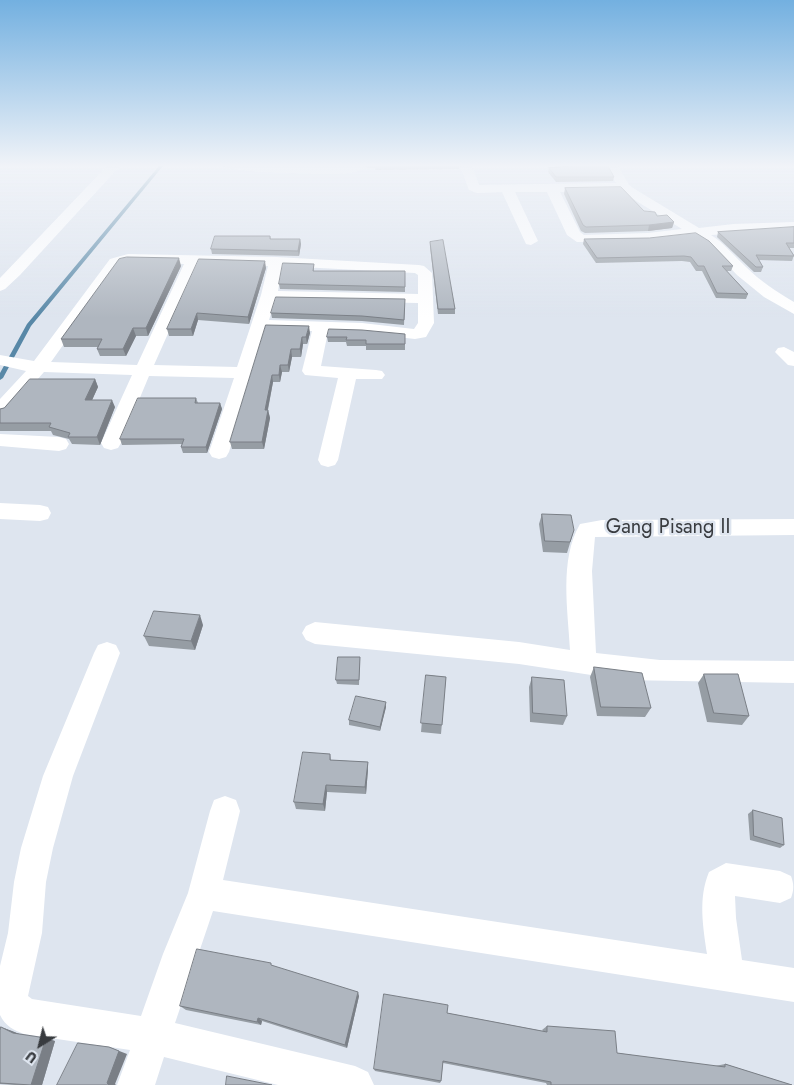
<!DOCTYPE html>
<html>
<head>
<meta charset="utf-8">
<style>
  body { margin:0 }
  #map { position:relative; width:794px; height:1085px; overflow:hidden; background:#dee5ef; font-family:Jost,sans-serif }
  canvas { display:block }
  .north { position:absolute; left:15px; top:1020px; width:50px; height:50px; -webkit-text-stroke:4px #dee5ef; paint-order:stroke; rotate:216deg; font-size:14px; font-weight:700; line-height:20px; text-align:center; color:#383b3f }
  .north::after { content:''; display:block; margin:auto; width:18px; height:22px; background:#383b3f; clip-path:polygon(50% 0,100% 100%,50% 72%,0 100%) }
</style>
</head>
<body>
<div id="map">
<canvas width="794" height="1085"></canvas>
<div class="north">U</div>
</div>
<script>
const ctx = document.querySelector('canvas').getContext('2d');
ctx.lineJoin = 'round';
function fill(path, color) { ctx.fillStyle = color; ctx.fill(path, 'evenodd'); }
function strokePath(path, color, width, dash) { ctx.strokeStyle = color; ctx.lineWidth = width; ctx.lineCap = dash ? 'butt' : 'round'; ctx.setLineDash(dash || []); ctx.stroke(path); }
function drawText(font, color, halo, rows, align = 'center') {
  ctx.font = font + ' Jost,sans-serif'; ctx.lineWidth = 5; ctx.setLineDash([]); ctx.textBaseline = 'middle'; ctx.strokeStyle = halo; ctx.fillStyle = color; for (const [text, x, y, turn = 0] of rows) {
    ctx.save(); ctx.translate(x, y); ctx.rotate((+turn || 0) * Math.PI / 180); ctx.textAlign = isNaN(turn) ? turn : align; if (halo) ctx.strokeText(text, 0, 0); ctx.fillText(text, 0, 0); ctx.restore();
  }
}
const stream = new Path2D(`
  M159,166H163L31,326L3,378L0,380V373L27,324Z`);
const minor = new Path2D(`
  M107,166H120L20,275L5,289L0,291V278Z
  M223,166H366C362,170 355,172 349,173C335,176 229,172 223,166Z
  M460,166H472L479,185L616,183L606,166H618L629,185L633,188L699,228L734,224L794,222V230L711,235C724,243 734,256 746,267C760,281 777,292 794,302V314L764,297L737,275L708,245L694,236L648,241L577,242L567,235L547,192H515L538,241L531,245L526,244L502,192L477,193L469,190ZM621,191L625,194L682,229L648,233L584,235L580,232L560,192Z
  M128,254L276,257L419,265L424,266L432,273L434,323L426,337L415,339L362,333L328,332L321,366L376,370L382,371L385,375L382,379H356L338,460L335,465L328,467L321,465L318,460L338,378L305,375L302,371L312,331L266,330L229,452L226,457L219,459L212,457L209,452L234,378L149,376L121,443L118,448L111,450L104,448L101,443L132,375L44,372L7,414L0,416V399L26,371L0,365V355L34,361L110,259ZM129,262L184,264L137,365L51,362L120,265ZM199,264L268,266L261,295L237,367L154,365ZM282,266L415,273L418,275V294L278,291ZM275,300L418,303V323L414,329L362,323L269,320Z
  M784,347L794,352V366L788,365L775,352L778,348Z
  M0,434L59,437L66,439L69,444L66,449L59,451L0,446Z
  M0,503L40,505L48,507L51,513L48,519L40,521L0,519Z
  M794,519V535L595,537L592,571L596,653L660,660L794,661V683L624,680L519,664L315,644L306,640L302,633L306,626L315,622L519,642L570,650C568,610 559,560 580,524L602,520Z
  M107,642L116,645L120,653L73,776L53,848L46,882L42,933L28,996L32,999L141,1016L163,954L188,893L210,811L214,800L225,796L236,800L240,811L223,880L707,954C703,927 698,898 709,872L726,863L780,871L791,876C794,884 794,890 791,898L780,903L735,896L736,918L742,960L794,968V1002L213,911L175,1023L355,1066L368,1072L374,1085H278L164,1057L155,1085H117L130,1050L24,1034C14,1030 5,1026 0,1015V966L8,933L14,882L21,848L43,776L94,653L98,645Z`);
const wall = new Path2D(`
  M366,166H459V169L375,170V168H367Z
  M549,168L614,177L613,181L556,182L548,172Z
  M565,188L657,216L674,222L672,228L648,231L585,233L581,231L564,194Z
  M794,227V248H789L794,255L792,261L759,260L763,267L761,272H754L717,237L718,232Z
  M270,236L271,239H300L301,244L299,256L212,254L211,249Z
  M649,238L733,266L731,271H727L748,294L746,299L716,298L702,271H696L690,262L682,261L596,263L583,244L584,239Z
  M430,242L455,309V314H438L430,247Z
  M314,264V271H405V292L280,289L279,284Z
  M181,266L148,336H136L126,356H100L97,349L98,347H64L61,339Z
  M266,268L249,324L198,320L193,336H169L167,329Z
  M405,299L404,325L362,321L272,318L271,313Z
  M266,325L310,333L307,344H303L301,357H292L289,372H282L280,382H273L268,410L270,418L264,449H232L230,442Z
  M405,334V350H366V346H347L346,342H328L327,337Z
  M95,379L98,387L92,400L115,407L100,445L72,444L69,439L53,435L51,431H0V409Z
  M196,398L198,403H220L222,409L207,453H183L181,447L182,444L122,445L120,439Z
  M542,514L574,530L567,553L543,552L539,524Z
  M203,625L195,650L149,646L144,636Z
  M360,657L359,685L337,684L336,680Z
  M594,667L651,708L645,717L597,716L590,677Z
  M704,674L749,716L742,725L707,722L698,683Z
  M426,675L446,677L441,734L421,732Z
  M532,677L567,716L563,725L530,722L529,687Z
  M386,707L380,731L349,725V720Z
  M330,754L331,760L368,762V769L366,794L327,792L325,811L296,809L294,802Z
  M753,810L784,845L780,848L750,840L748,814Z
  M273,966L359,996L347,1048L262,1021L261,1025L186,1010L180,1006Z
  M447,1013L543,1031L542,1030L547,1026L617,1053L715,1066L725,1064L792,1085H547L546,1083L443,1063L441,1081L440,1083L375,1071L374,1069Z
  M1,1027L19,1034L55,1041L42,1085H15L0,1084V1031Z`);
const shadedWall = new Path2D(`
  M674,222L672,228L648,231L649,225Z
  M300,239L301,244L299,256L298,251Z
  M179,258L181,266L148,336L146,328Z
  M265,261L266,268L249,324L248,317Z
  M197,313L198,320L193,336L191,329Z
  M309,326L310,333L307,344L306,337Z
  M133,328L136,336L126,356L123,349Z
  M302,337L303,344L301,357L300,349Z
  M291,349L292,357L289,372L288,365Z
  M280,365L282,372L280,382L279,375Z
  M272,375L273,382L266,418L265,410Z
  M95,379L98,387L89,407L85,400Z
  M112,400L115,407L100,445L97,437Z
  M220,403L222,409L207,453L206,447Z
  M268,410L270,418L264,449L262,442Z
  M200,615L203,625L195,650L191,641Z
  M386,702V707L380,731V727Z
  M368,762V769L366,794L365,787Z
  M326,785L327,792L325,811L323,804Z
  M358,992L359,996L347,1048L345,1045Z
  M258,1018L262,1021L261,1025L257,1022Z
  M1,1027L12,1031L24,1036L13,1033Z
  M46,1038L55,1041L42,1085H31Z
  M109,1047L127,1054L115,1084L116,1085H109L107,1083Z`);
const building = new Path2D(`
  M575,166H608L614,177H556L549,168Z
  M621,187L644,211L655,212L657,216L667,215L674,222L649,225L586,227L583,225L565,188Z
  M794,227V243H786L794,256L756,255L763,267H756L718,232Z
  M696,233L709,241L733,266H722L748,294L717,293L704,266H698L691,257L684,256L597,258L584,239L649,238Z
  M215,236H270V239H300L298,251L211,249Z
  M443,240L455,309H438L430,242Z
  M127,257L179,258L146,328H133L123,349H97L102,339H61L119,259Z
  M199,259L265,261L248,317L197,313L191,329H167Z
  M283,263L314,264L313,271H405V287L279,284Z
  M276,297L405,299L404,320L362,316L271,313Z
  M266,325L309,326L306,337H302L300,349H291L288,365H280L279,375H272L265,410H268L262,442H230Z
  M329,329L362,330L405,334V344H366V340H346L347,337H327Z
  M30,379H95L85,400H112L97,437H68L70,433L49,427L51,423H0V409L4,408Z
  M138,398H196L195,403H220L206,447H181L184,439H120Z
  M542,514L571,515L574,530L570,542L545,541Z
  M154,611L200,615L191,641L144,636Z
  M338,657H360L359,680H336Z
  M594,667L642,673L651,708L601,707Z
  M704,674H738L749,716L714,713Z
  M426,675L446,677L442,725L421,723Z
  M532,677L564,680L567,716L533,713Z
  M356,696L386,702L380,727L349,720Z
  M303,752L330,754V760L368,762L365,787L326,785L323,804L294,802Z
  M753,810L782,818L784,845L754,836Z
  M197,949L271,963V965L358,992L345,1045L258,1018L257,1022L180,1006Z
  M384,994L448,1005L447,1013L547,1032V1026L615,1031L617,1053L725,1067V1064L792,1085H551V1082L443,1061L441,1081L374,1069Z
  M1,1027L13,1033L46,1038L31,1085L0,1083V1031Z
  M78,1043L109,1047L119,1051L107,1083L109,1085H57Z
  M227,1076L272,1085H226Z`);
const streetNames = [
  ["Gang Pisang II",668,528]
];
fill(stream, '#5888a7');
fill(minor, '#fff');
fill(wall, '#969da4');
fill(shadedWall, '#7a7f86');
fill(building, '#afb6bf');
strokePath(building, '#7a7f86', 1);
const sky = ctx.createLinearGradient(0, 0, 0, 318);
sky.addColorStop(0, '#73b0e0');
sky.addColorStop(0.52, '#f0f3f8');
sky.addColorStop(1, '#f0f3f800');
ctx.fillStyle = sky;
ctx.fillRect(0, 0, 794, 318);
drawText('20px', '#383b3f', '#dee5ef', streetNames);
</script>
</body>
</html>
